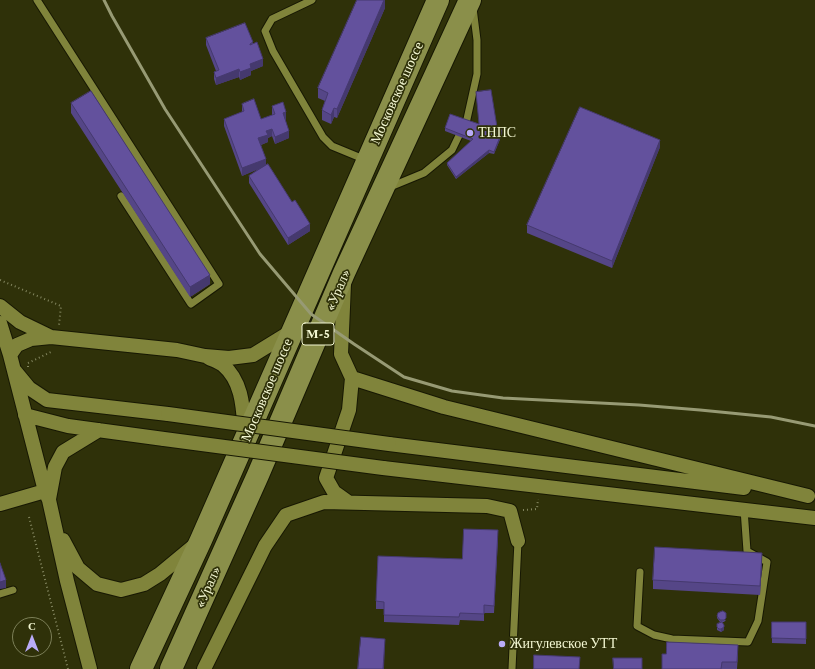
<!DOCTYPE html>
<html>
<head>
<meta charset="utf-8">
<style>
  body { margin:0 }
  #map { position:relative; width:815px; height:669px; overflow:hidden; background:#2f3109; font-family:"Crimson Pro",serif }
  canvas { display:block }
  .north { position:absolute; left:12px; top:617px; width:40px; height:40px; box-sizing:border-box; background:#2f3109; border:1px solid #7d8059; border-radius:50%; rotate:0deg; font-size:11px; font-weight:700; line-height:16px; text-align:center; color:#f3f7d2 }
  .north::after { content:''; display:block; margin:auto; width:14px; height:18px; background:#b9abf7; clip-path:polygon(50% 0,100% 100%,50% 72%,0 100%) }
</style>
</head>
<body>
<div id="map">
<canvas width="815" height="669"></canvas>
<div class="north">С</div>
</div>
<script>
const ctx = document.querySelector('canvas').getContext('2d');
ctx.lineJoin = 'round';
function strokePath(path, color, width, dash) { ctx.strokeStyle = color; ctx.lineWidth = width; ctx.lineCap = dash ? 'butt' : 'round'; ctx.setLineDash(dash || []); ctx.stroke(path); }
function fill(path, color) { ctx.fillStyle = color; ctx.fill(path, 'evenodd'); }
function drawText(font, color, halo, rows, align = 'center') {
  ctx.font = font + ' "Crimson Pro",serif'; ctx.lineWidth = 3.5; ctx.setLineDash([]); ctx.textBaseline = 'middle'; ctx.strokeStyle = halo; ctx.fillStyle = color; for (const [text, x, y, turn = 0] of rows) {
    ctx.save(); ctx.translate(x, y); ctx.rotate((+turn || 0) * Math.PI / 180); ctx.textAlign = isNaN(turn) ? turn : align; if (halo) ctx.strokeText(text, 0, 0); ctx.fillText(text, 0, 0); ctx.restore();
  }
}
const path = new Path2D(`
  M0,280L61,306L59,325
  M28,367V363L53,351
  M523,510L537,509L538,499
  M29,517L68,669`);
const service = new Path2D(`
  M37,0L219,284L191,304L121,196
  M312,0L272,19L265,31L273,51L323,137L332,146L366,160
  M390,187L424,173L452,150L467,119L477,74V40L473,8
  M640,572L637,626L654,635L672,639L748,642L758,621L767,562L747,551L744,509
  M0,594L13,590
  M512,669L518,541`);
const minor = new Path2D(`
  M344,284L341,354L352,378L444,407L808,496
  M0,306L20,322L51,337
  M0,323L10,355L45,491L49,500L67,581L90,669
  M10,355L17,345L31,339L51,337L177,350L205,356L229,358L253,355L292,331
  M209,358C213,360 219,362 223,365C243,382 243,409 245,434
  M15,371L29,388L47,400L168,414
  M25,415L68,426L164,439
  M389,444L744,488
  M383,468L815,518
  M49,499L55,467L63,452L99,430
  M348,502L334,492L326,478L349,410L352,378
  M0,504L45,491
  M63,540L78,568L97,584L121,590L144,584L160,574L195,545
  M204,669L265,546L286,515L324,502L487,506L510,511L518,541`);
const trunk = new Path2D(`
  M141,669L201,540L438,0
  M171,669L258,475L344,273L470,0`);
const rail = new Path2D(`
  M104,0L112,16L165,109L260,254L311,314L354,344L404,377L452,391L503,398L639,405L700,410L771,417L815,426`);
const minorBridge = new Path2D(`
  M168,414L389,444
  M164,439L383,468`);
const wall = new Path2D(`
  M385,0V8L337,118L334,117L331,124L322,120V110L325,101L318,98V88Z
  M206,38L253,43L263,66L251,71V75L240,80L239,77L216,85L214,79V72L216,71L206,45Z
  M71,103L210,284L190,297L71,113Z
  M242,104L261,119L272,115V106L286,119L285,120L289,138L275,144L272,136L268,138V142L261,145L266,165L310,231L288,245L249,183V176L258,169L242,176L224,126V119L242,112Z
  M478,124L497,127L503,132L494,154L489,153L456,179L447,165V163L471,141L445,131V128Z
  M660,147L612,268L527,233V225Z
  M498,538L494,613H484V621L460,620L459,625L384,622V609H376V601L462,559Z
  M762,563L760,595L653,589V580Z
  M717,616L726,620L724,622H720L717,618Z
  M772,622H806V644L772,643Z
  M717,624L724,627V630L721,632L717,630Z
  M666,654H738L737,669H662Z`);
const shadedWall = new Path2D(`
  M384,0H385V8L337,118V109Z
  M263,59V66L251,71V75L240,80V72L250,64Z
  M239,69V77L216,85V78Z
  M334,108V117L331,124V115Z
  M286,112V119L283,121V113Z
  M272,129V136L268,138V142L258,146V138L266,131Z
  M503,129V132L494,154V152Z
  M289,131V138L275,144V137Z
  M660,140V147L612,268V261Z
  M489,150V153L456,179V177Z
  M266,159V166L242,176V168Z
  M310,224V231L288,245V238Z
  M210,275V284L190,297V287Z
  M762,553V563L760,595V586Z
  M6,580V588L0,589V582Z
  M724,627V630L721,632V629Z
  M385,639L384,669H383Z`);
const building = new Path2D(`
  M357,0H384L337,109L334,108L331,115L322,110L328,93L318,88Z
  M245,23L253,42L250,44V45L257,42L263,59L250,64L251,68L240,72L239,69L216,78L214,72L219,70L206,38Z
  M491,90L497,127L503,129L494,152L489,150L456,177L447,163L473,139L445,128L450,114L479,124L476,92Z
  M91,91L210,275L190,287L71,103Z
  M254,99L261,119L275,114L272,106L283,102L286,112L283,113L289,131L275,137L272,129L266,131L268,135L258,138L266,159L242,168L224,119L244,111L242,104Z
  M580,107L660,140L612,261L527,225Z
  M268,164L292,202L295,200L310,224L288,238L249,176Z
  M464,529L498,530L494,606L484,605V614L460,613L459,617L384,615V602L376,601L378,556L462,559Z
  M655,547L762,553L760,586L653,580Z
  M0,563L6,580L0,582Z
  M723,611L726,613V618L724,620H720L717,616L718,613Z
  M722,622L724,625V627L721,629H719L717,627V624Z
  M772,622H806V639L772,638Z
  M361,637L385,639L383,669H358Z
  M667,642L738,645L737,662H722L721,669H662V654H666Z
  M534,655L580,657L579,669H534Z
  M613,658H642V669H614Z`);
const markers = [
  [470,133,4,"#b9abf7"],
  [502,644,4,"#b9abf7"]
];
const shields = [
  [318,334,32]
];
const shieldNames = [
  ["М-5",318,334]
];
const streetNames = [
  ["Московское шоссе",397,93,-66],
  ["«Урал»",338,290,-67],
  ["Московское шоссе",267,390,-67],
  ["«Урал»",208,587,-66]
];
const poiNames = [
  ["ТНПС",478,133],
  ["Жигулевское УТТ",510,644]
];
strokePath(service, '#171803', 9);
strokePath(minor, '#171803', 16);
strokePath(trunk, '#171803', 24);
strokePath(path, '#83865f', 2, [1, 3]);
strokePath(service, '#80843b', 7);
strokePath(minor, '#80843b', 14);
strokePath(trunk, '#8a8f4a', 22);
strokePath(rail, '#979a74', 3);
strokePath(minorBridge, '#171803', 16, []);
strokePath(minorBridge, '#80843b', 14);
fill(wall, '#554687');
fill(shadedWall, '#45396e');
fill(building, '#63519d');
strokePath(building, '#45396e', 1);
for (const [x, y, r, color] of markers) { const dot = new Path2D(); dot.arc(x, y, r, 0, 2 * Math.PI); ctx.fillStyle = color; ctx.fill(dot); strokePath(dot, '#2f3109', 1.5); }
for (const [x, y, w] of shields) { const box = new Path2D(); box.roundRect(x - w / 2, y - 11, w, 22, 3); ctx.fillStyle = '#2f3109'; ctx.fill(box); strokePath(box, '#f3f7d2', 1); }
drawText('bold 13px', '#f3f7d2', null, shieldNames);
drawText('14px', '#f3f7d2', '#2f3109', streetNames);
drawText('14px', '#f3f7d2', '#2f3109', poiNames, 'left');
</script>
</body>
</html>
